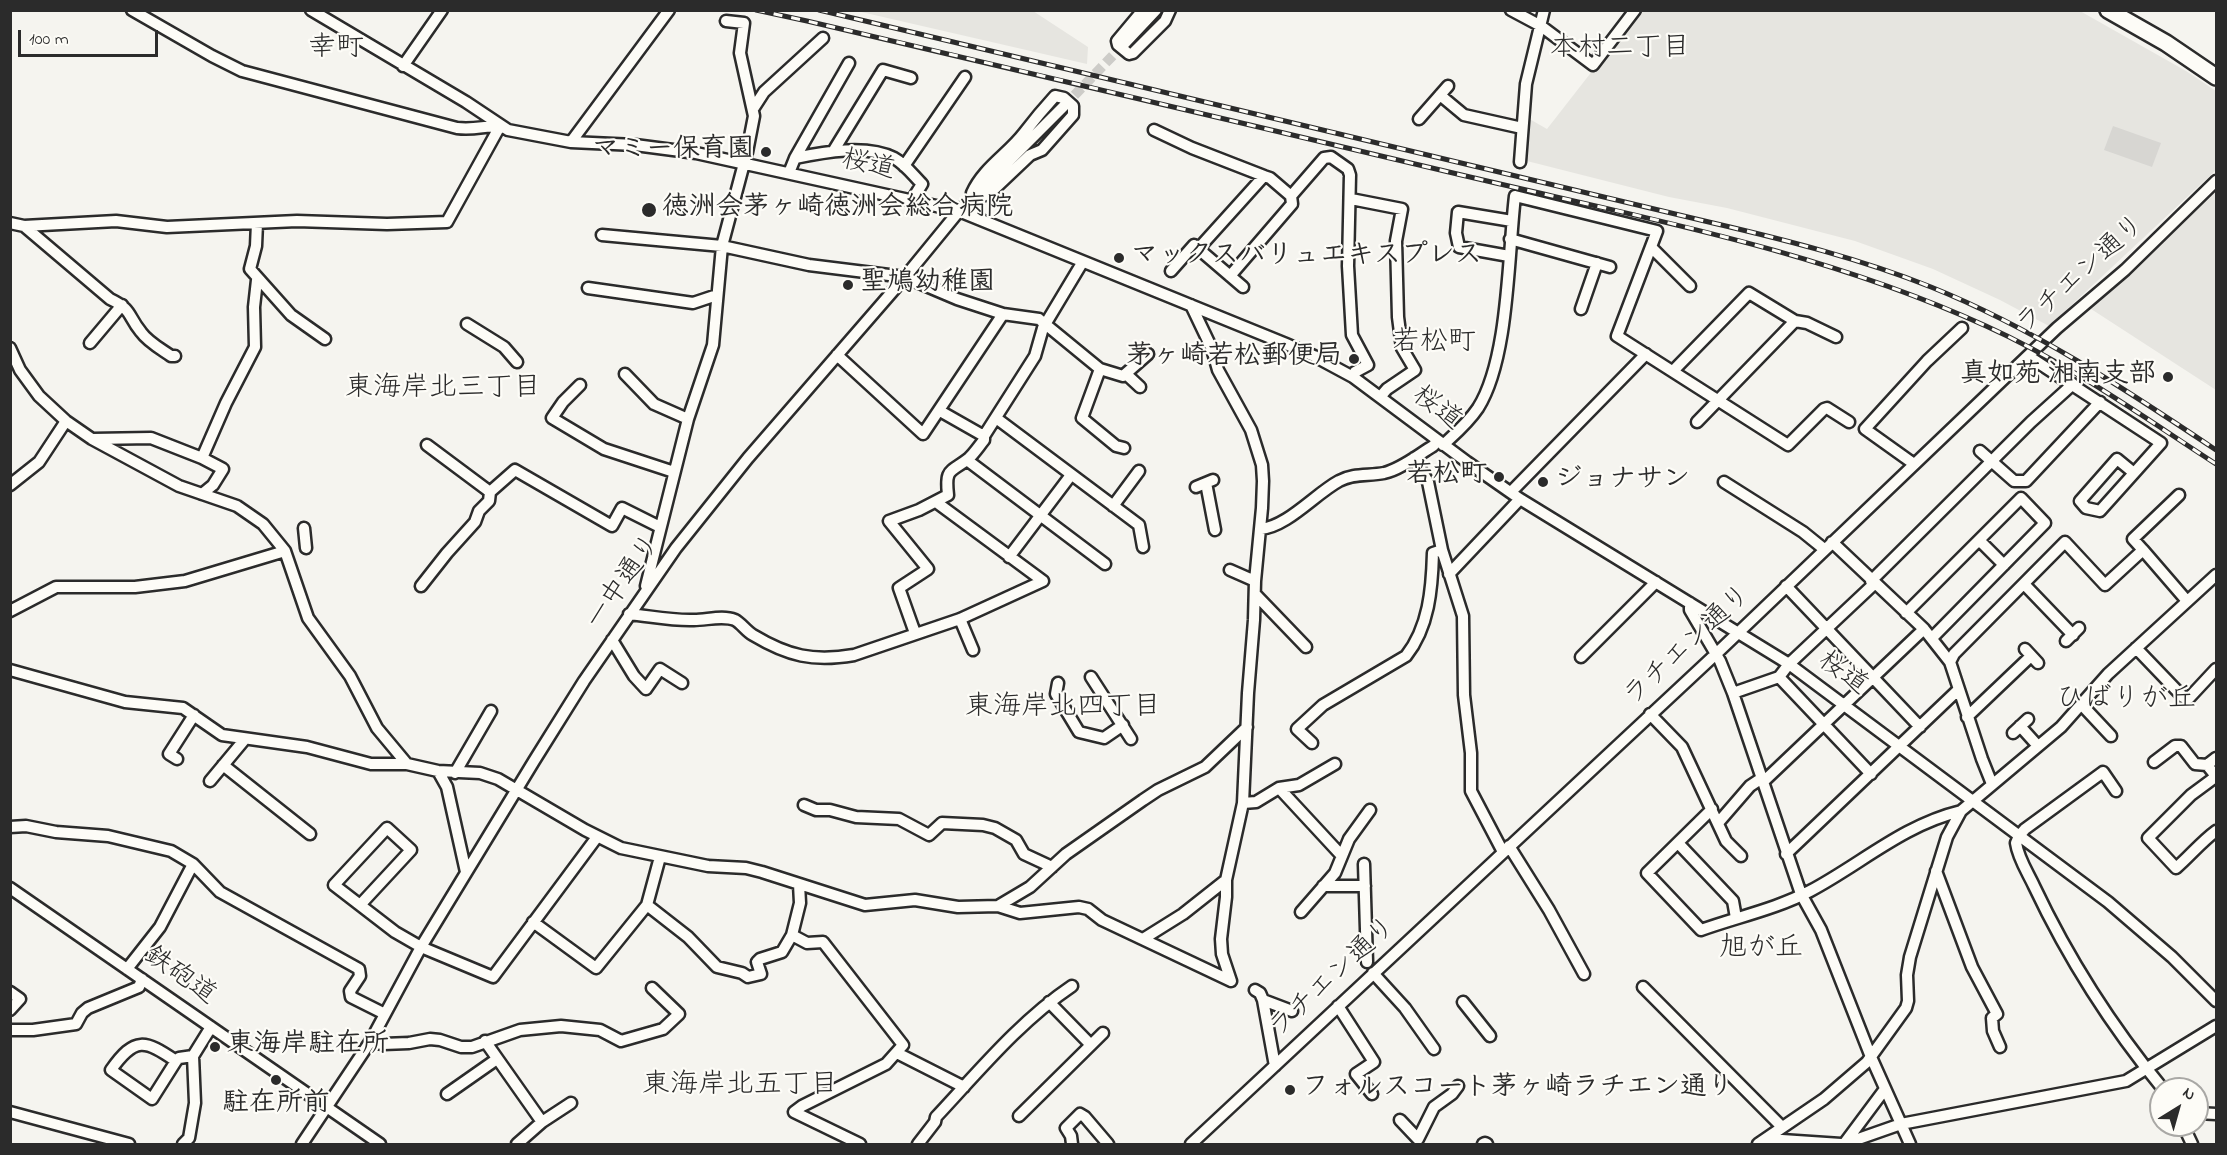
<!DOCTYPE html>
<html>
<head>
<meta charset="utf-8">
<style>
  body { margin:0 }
  #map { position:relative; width:2227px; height:1155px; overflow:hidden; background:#f5f4ef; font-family:"Indie Flower",sans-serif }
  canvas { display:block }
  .frame { position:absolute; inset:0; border:12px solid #2b2b2b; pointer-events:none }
  .north { position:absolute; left:2149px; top:1077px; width:60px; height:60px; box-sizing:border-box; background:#fdfcf7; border:2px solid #a9a8a5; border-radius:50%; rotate:37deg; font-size:16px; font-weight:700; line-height:24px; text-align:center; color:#2b2b2b }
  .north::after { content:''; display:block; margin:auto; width:21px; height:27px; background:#2b2b2b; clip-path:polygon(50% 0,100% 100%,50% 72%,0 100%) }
  .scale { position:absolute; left:18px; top:30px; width:140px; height:27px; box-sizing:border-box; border:3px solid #2b2b2b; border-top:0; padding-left:8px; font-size:18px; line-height:21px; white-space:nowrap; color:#2b2b2b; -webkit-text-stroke:4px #fdfcf7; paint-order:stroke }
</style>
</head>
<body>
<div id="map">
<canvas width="2227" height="1155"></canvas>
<div class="frame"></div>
<div class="north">N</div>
<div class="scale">100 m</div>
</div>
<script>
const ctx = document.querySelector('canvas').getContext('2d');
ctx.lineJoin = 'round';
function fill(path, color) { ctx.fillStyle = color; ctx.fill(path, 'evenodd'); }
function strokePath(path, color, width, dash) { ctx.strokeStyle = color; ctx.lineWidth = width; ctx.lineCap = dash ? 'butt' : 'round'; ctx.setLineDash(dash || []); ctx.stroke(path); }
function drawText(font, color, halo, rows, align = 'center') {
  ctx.font = font + ' "Indie Flower","Klee One",sans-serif'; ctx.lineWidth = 4.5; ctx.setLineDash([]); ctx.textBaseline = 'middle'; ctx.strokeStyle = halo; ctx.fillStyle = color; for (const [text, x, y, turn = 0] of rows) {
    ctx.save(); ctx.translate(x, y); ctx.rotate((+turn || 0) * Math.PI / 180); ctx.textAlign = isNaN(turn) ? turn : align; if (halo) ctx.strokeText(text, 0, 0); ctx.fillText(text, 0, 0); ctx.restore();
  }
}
const built = new Path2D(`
  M857,11H1033L1088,47L1087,64Z
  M1639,11H2080L2186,71L2216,91V170L2049,326L2000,300L1933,269L1855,241L1727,208L1669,197L1523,160L1526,117L1547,129Z
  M2216,187V390L2088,307Z`);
const green = new Path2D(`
  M2113,126L2161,143L2152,167L2104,150Z`);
const minorTunnel = new Path2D(`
  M1064,106L1124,44`);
const minor = new Path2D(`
  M132,10L212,56L242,71L457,128C475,130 483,126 499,126
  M311,10L466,102L508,130L571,142L635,145L696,153L959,211L1286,344L1314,356L1353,377L1467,462L1520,499L1789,664L2108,902L2172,957L2216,1001
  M1143,10L1117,41L1118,45L1129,54L1133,53L1165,21L1170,10
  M1511,10L1541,26L1593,65L1635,10
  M1124,44L1156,10
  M403,66L442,10
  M1440,95L1464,115L1522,128
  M753,109L764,92L823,38
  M1419,119L1448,86
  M1154,130L1192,148L1264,176
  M571,142L669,10
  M834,150L883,70L911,78
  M795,158C824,152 867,144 894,158C905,164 913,175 922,184L912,200
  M1520,162L1526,84L1544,10
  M904,166L965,77
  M789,173L795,158L849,63
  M972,193C983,168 1008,154 1024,133C1034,120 1044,108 1055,96L1064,98L1073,106V115L1042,150L1030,155L991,192L986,195L976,193
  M1291,196L1324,158L1331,157L1348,169L1350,175L1348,266L1352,335L1368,365L1355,372L1353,377
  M1351,199L1402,209L1396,241L1398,317L1402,348L1415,370L1387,389L1381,396
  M10,223L24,226L116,221L167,227L297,221L387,224L447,222L500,126
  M257,223L256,246L250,269L291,315L325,339
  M24,226L110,299C133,310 127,315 141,332C148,342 161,349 171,356H175
  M602,235L722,246L809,265L905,277L957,299L1003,314L1039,319L1100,369L1082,418L1116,446L1124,448
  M1510,239L1610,267
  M1651,247L1690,286
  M1199,248L1264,176L1270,178L1291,196L1292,204L1230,276
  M1509,256L1459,247L1456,233L1458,212L1512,221
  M1171,271L1194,245L1243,287
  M588,288L693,303L717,295
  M1191,305L1212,349L1218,370L1251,430L1262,465L1263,481L1262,508L1255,581L1254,620L1248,693L1243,803L1226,880V897L1221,939L1222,954L1231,981
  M1581,309L1597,263
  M467,324L504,347L517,362
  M90,343L122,305
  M10,348L20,370L39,396L66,421L92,439L179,486L237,506L263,524L285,551L308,618L350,676L377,728L407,764L438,771L480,773L498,779L585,830L621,848L708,866L746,868L762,872L865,905L915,900L958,907L998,906L1030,887L1066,854L1143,800L1158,790L1205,767L1247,727
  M837,355L923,434L1003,314
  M2028,356L2161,443L2100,511L2086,508L2080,501L2117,459L2134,473
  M1100,369L1123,376L1148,354
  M1673,371L1749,293L1795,321L1807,323L1836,337
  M625,374L654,404L688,419
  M1126,374L1140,387
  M580,385L563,402L552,418L604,449L674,472
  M940,411L984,436
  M996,418L1139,525L1143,547
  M1697,422L1795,321
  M93,439L151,438L202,458
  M427,445L490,492
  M1443,445C1456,433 1468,423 1478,408C1509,359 1508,255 1515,196L1657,231L1617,336L1788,445L1824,409L1827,408L1849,422
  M1980,451L2014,481H2026L2100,402
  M1414,458L1428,482L1442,550L1463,616L1464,695L1471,753V791L1503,852
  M967,460L1105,564
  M1914,464L1865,429L1927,361L1962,328
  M1724,482L1803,532L1824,549
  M1206,483L1215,530
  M10,485L39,462L66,421
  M1196,487L1213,480
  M1511,492L1646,354
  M202,494L213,485L223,469L202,458L226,403L255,347L254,307L257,280
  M1113,506L1139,471
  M304,528L306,548
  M1260,529C1287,527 1315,494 1339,481C1353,473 1369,476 1384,473C1401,469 1418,455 1433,446L1438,441
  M1979,540L2004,565
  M1832,542L1924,629L1950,662
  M2143,550L2133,539L2179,495
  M1009,557L1071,475
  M1230,570L1255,581
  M1449,574L1520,499
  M1871,581L2031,422L2073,384
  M2024,584L2073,635
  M421,586L447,553L475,522L479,511L489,501L490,492L515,470L612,526L622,508L660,527
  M646,586L688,419L713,345L722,246L747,152L754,116L740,53L744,23L726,21
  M1786,586L1920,727
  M1255,594L1306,647
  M1690,603V610L1720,661L1733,693L1801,894L1821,930L1871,1057L1910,1144
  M10,611L56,587H135L185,581L285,551
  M1906,613L2021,498L2045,523L1932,638
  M629,614C650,616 673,621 694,620C707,620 723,615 735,620C741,623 746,631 753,635C788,656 813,662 854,655L960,619L1043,581L936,502
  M960,619L973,650
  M915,633L899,588L928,569L889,521L919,510L948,495C945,468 950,473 968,459C974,454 979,446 984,440V436L1035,356L1043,328L1082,263
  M612,640L634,676L646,689L660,669L682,683
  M2066,641L2079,628
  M2136,648L2183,697L2189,698L2216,669
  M2025,649L2038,663
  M1581,657L1656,582
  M10,670L125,702L183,708L222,735L307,747L371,764H407
  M1091,677L1131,739
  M1779,677L1871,774
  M1058,683L1056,694L1079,732L1104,738L1123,725
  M1733,693L1779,677L1789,664L1874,584
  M2081,704L2111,736
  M1650,714L1682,747L1726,841L1741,856
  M1967,717L2031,656
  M2020,726L2038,746
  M2013,733L2028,719
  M1312,743L1297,729L1323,705L1406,656C1429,627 1432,589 1433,553L1442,550
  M177,759L169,754L194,715
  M2154,762L2175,746H2181L2195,764L2207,765L2216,758
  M223,765L310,834
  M2207,765L2215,775L2214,778L2191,795L2148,838L2176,868C2190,856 2201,842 2216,831
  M438,771L447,787L466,872
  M455,773L491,711
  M210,781L245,739
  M1763,782L1924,629
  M1992,784L1982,759L1950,662L1954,654L2065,542L2105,585L2143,550L2187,601
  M1279,788L1342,856
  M2116,791L2103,772L2025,829L2019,836L2016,843C2018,858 2028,873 2034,886C2068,958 2112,1027 2163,1089
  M1243,803L1256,802L1279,788L1299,785L1335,764
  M804,805L816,810H830L856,817L899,819L929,835L942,823L983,825L995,828L1016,840L1024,854L1052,867
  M1712,809L1647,873L1701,930C1737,917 1776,909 1810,891C1861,864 1903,825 1961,811
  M1718,823L1750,786L1762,778
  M10,827L26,826L56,832L108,836L171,851L193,864L220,892L359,969L360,976L350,991L351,997L385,1014
  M1678,843L1733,901L1736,918
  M1509,846L1549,910L1584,974
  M1786,854L1958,690
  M1364,864L1367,962
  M1936,871L1972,967L1997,1014L1992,1018L1993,1031L2000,1047
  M799,884L800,903L792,935L807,943L823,942L903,1045L886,1064L802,1106L794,1112L860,1144
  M1323,886H1365
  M10,888L380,1144
  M360,905L411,850L387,828L334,885L395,932L421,947L493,977L597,837
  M647,905L688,937L717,967L742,973L748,977L761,974L757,962L760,959L782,952L792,935
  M998,906L1020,913L1079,907L1088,909L1102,920L1231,981
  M1301,912L1335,873L1349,839L1370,810
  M533,922L596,968L647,905L660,857
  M1143,939L1183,914L1226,880
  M127,969L160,927L193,864
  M1373,973L1405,1008L1434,1049
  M1643,987L1782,1127
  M1255,990L1260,993L1263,1000L1292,1011
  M10,992L20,999L10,1010
  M1263,1000L1275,1066
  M1049,1002L1091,1045
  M1463,1002L1490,1036
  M1338,1006L1374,1062L1356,1074L1372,1094
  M10,1030H33L76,1024L82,1013L88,1008L139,987L142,979
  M485,1041L542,1122
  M370,1042L383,1044L409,1043L430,1039L440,1040L461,1047H472L520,1030L561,1026L600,1030L621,1041L663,1029L679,1014L652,988
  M897,1053L964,1087
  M176,1061L152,1099L111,1070C135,1036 145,1040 176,1061L179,1058L193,1056
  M447,1094L497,1059
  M10,1112L129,1144
  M2197,1113L2216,1114
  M1019,1116L1103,1033
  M1400,1120L1418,1139L1434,1107L1452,1094L1458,1086
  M2183,1125L2192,1144
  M1767,1139L1841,1144
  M183,1144L189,1138L195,1103L193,1056L211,1027
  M302,1144L370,1042L421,947L534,761L584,681L676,548L748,458L905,277L959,211L1064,106
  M517,1144L542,1122L571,1103
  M918,1144L935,1122L936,1117C979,1071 1020,1021 1072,986
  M1072,1144L1071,1136L1066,1128L1080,1114L1085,1117L1108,1144
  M1191,1144L1717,653L2057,328L2125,270L2216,181
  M1483,1144L1485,1143L1487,1144
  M1758,1144L1824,1099L1867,1062L1906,1008L1908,1001L1907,975L1910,957L1947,837L1961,811L2061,727L2108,674L2216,575
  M1844,1144L1901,1124L2126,1081L2216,1026
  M1844,1144L1885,1089`);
const highway = new Path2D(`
  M2108,10L2166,43L2216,77`);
const rail = new Path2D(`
  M756,10L807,21C1028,72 1249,125 1470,177C1644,218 1822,251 1986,326C2068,363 2142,416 2216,464
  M819,10L1713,223C1786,240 1861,259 1931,287C2033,328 2125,389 2216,450`);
const markers = [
  [766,152,6,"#2b2b2b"],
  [649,210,8,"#2b2b2b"],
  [1119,258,6,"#2b2b2b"],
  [848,285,6,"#2b2b2b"],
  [1354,359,6,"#2b2b2b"],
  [2168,377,6,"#2b2b2b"],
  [1499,477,6,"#2b2b2b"],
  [1543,482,6,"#2b2b2b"],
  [215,1047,6,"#2b2b2b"],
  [276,1080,6,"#2b2b2b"],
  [1290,1090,6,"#2b2b2b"]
];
const poiNames = [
  ["マミー保育園",754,152,"right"],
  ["徳洲会茅ヶ崎徳洲会総合病院",662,210],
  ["マックスバリュエキスプレス",1131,258],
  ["聖鳩幼稚園",860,285],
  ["茅ヶ崎若松郵便局",1342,359,"right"],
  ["真如苑 湘南支部",2156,377,"right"],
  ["若松町",1487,477,"right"],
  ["ジョナサン",1555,482],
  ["東海岸駐在所",227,1047],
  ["フォルスコート茅ヶ崎ラチエン通り",1302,1090],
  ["駐在所前",276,1106,"center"]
];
const streetNames = [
  ["桜道",868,167,13],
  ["ラチエン通り",2082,276,-42],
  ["桜道",1436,410,37],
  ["一中通り",625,583,-55],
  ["ラチエン通り",1689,647,-43],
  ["桜道",1842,675,36],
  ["鉄砲道",179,977,35],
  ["ラチエン通り",1334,979,-43]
];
const neighbourhoodNames = [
  ["幸町",336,50],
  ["本村二丁目",1620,50],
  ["若松町",1434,344],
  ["東海岸北三丁目",443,390],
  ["ひばりが丘",2126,701],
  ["東海岸北四丁目",1063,709],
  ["旭が丘",1761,950],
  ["東海岸北五丁目",740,1087]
];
fill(built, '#e6e5e0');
fill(green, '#d7d6d2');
strokePath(minorTunnel, '#cdccc8', 10, [10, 5]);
strokePath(minor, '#2b2b2b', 15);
strokePath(highway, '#2b2b2b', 20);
strokePath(minor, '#fdfcf7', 10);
strokePath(highway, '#fdfcf7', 15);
strokePath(rail, '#2b2b2b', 5);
strokePath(rail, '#fdfcf7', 3, [9]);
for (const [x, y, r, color] of markers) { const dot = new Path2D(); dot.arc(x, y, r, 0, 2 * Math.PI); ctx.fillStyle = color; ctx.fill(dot); strokePath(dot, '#fdfcf7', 2); }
drawText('bold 27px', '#2b2b2b', '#fdfcf7', poiNames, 'left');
drawText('27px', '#2b2b2b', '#fdfcf7', streetNames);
drawText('28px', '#2b2b2b', '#fdfcf7', neighbourhoodNames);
</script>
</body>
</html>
